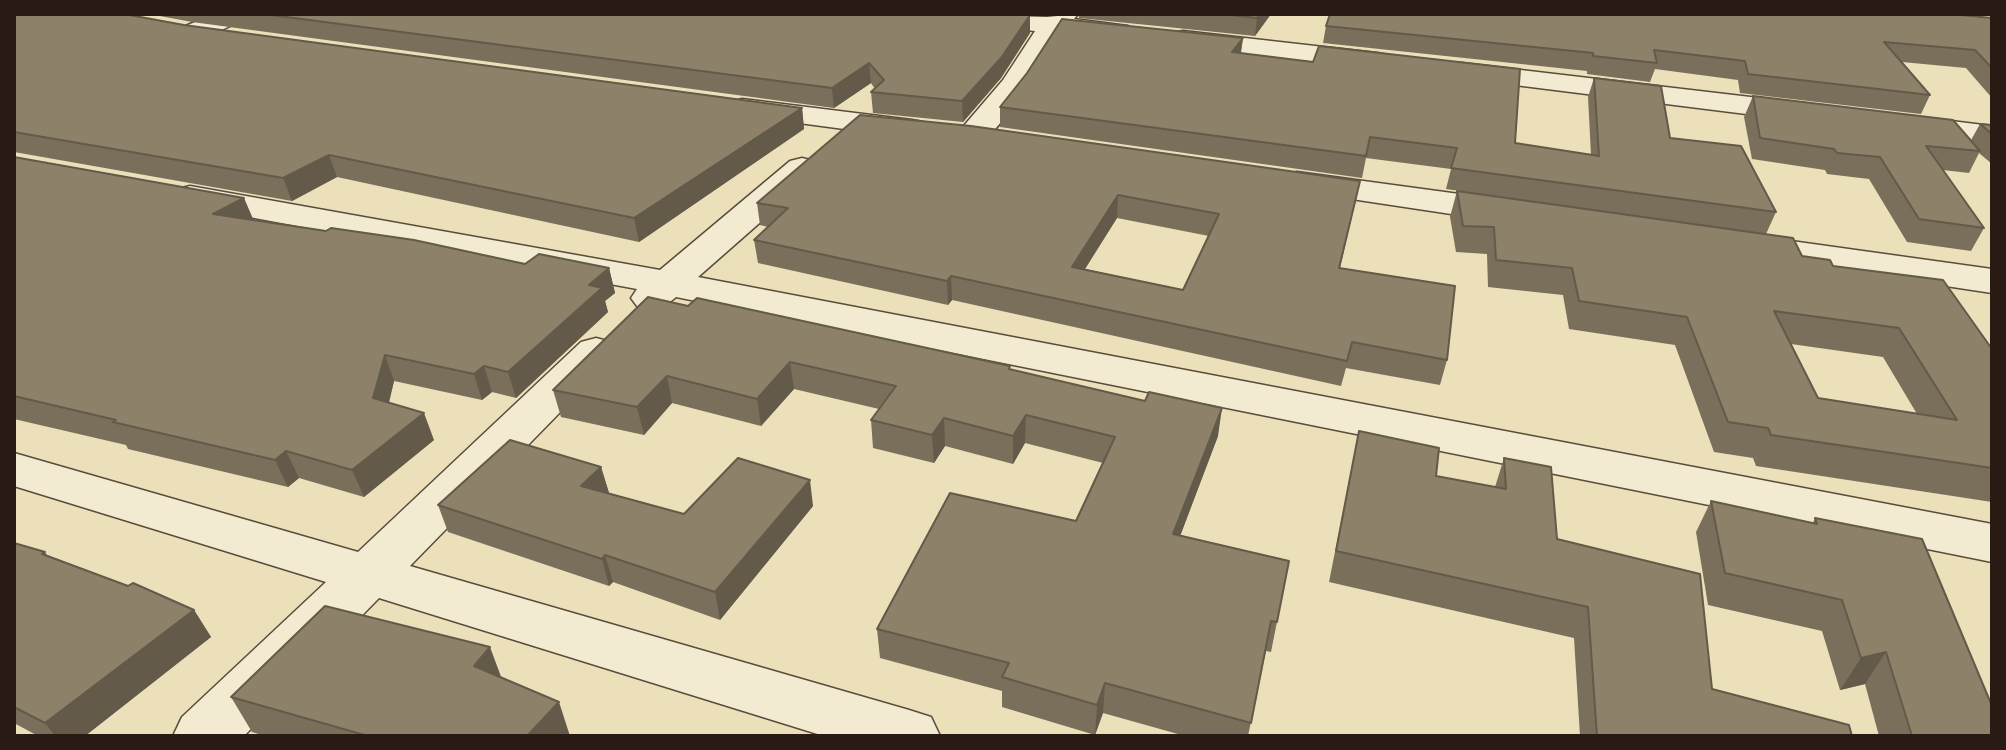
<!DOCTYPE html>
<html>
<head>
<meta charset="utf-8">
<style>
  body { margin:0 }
  #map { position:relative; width:2006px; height:750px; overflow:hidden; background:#ebe0b9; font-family:"Libre Caslon Text",serif }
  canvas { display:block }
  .frame { position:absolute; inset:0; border:16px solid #291a14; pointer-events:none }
</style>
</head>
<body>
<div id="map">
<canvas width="2006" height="750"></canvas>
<div class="frame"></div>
</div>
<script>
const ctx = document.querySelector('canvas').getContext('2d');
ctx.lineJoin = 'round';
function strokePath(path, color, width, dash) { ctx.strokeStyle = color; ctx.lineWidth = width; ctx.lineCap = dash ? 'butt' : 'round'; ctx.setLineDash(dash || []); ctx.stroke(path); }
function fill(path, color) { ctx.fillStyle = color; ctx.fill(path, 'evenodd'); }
const minor = new Path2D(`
  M215,14H250L246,19L201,39H183L179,33L183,27Z
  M937,14L1047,17L1078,14L1074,19L1128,26L1132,32L1128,38L1119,40L1060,33C1047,55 999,134 980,143C973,145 968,143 961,142L956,135L1003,80L1035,31L950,22L941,19Z
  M1183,31L1377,53L1387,55L1391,61L1387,67L1377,69L1174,45L1170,39L1174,33Z
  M1461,63L1810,104L1821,107L1825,113L1821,119L1810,122L1451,77L1447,71L1451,65Z
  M742,99L912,120L923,122L928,129L923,136L912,138L731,114L727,108L731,102Z
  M1902,115L1992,126V144L1891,131L1887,124L1891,117Z
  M802,158L814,161L819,168L814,175L698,277L1992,524V562L676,297C663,308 654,311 637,306L631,298L637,289L190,206L178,203L173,196L178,189L190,186L660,270L790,161Z
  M1297,172L1511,201L1524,204L1529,212L1524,220L1511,223L1285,189L1280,182L1285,175Z
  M1741,234L1992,269V293L1728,253L1722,245L1728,237Z
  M596,338L611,342L617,351L611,360L410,566L909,710L931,717L940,736H824L379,598L244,736H173L182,717L326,582L14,486V453L358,552L581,342Z`);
const wall = new Path2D(`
  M14,14L184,25L802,108L804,129L639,242L337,177L292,201L14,152Z
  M149,14H1021L1030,15V33L1001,78L963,122L873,113L871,92L875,89L871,83L834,108L192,22Z
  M1079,14H1271L1255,36L1079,18Z
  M1992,18V98L1966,68L1902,62L1930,95L1921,114L1740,93L1738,80L1655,69L1650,82L1587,74V71L1323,43L1326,26Z
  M1243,38L1241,53L1515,143L1591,155L1588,97L1594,78L1670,138L1776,212L1766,234L1446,189L1451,169L1366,158L1362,178L1000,127V107Z
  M1753,96L1971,140L1980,124L1992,125V164L1979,153L1969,173L1943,170L1984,228L1971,251L1907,242L1869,179L1827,174L1825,170L1752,159L1744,117Z
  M14,157L253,220L525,264L609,268L615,293L605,301L608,312L516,398L492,392L482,400L394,381L389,403L434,440L364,497L299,478L288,487L128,449L126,445L14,419Z
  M1360,181L1340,268L1447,360L1440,385L1346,368L1341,386L952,300L948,305L758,263L754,240L768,227L760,225L757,203ZM1117,218L1209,236L1183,290L1085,269Z
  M1457,191L1802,256L1833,266L1992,349V502L1756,466L1753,458L1714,452L1675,345L1569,329L1563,295L1488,287L1487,254L1456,252L1450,217ZM1791,344L1883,357L1917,414L1818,398Z
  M688,306L1010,369L1218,436L1180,535L1289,561L1271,652L1266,651L1248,736H1185L1103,713L1095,735L1002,707V691L880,658L877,629L1076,521L1103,463L1025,443L1013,464L945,446L934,463L873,448L871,420L879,409L794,389L761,426L672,403L644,435L561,417L553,390Z
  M1359,431L1436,476L1495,487L1504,458L1557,539L1712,689L1852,736H1580L1574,638L1329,582Z
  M601,467L609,493L684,514L813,506L720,620L613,582L609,586L448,532L438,505Z
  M1711,501L1813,523L1815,518L1992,736H1879L1865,684L1840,690L1822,631L1708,605L1696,532Z
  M14,543L45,552L47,555L128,586L194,610L211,637L85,736H38L14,723Z
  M502,678L570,736H265L252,732L231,697Z`);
const shadedWall = new Path2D(`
  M1260,14H1271L1255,36L1257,18Z
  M1030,15V33L1001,78L963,122L962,101Z
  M1243,38L1240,56L1232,52Z
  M869,63L871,83L834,108L832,88Z
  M802,108L804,129L639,242L634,218Z
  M329,155L337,177L292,201L283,178Z
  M1360,181L1355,203L1334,292L1339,268Z
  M1118,195L1117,218L1071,291L1072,267Z
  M244,198L254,221L213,214Z
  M609,268L615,293L605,301L608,312L516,398L508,372L589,285Z
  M951,276L952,300L948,305L947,281Z
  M385,355L394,381L383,425L373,398Z
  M790,362L794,389L761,426L757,399Z
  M484,366L492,392L482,400L474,374Z
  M667,376L672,403L644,435L637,407Z
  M1222,408L1218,436L1170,563L1173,534Z
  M424,413L434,440L364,497L352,470Z
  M1026,415L1025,443L1013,464V436Z
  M944,418L945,446L934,463L932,435Z
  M286,451L299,478L288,487L275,460Z
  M601,467L609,493L581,486Z
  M810,480L813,506L720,620L715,592Z
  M605,555L613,582L609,586L602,559Z
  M194,610L211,637L85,736H55L45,723Z
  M490,647L503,682L474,666Z
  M1886,652L1865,684L1840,690L1861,658Z
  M1105,683L1103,713L1095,735L1097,705Z
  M559,702L570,736H527Z`);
const building = new Path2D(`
  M14,14H124L184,25L802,108L634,218L329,155L283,178L14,132Z
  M263,14H1021L1030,15L1001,58L962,101L871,92L884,80L869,63L832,88Z
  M1222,14H1260L1257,18Z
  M1330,14H1951L1992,18V68L1975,50L1884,42L1930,95L1748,74L1745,61L1654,50L1657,63L1593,56V53L1326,26Z
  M1062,19L1243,38L1232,52L1313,62L1319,46L1520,69L1515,143L1599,156L1594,78L1661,86L1670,138L1741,146L1776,212L1451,168L1457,148L1370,137L1366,156L1000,107L1027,73Z
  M1753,96L1953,120L1980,151L1926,146L1984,228L1919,219L1880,157L1837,153L1834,149L1760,138Z
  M860,115L971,126L1360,181L1339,268L1455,286L1447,360L1352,342L1347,361L951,276L947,281L754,240L788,208L757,203ZM1118,195L1219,214L1183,290L1072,267Z
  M1980,124L1992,125V134Z
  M14,157L244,198L213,214L326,231L331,228L414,240L525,264L539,254L609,268L589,285L602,288L508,372L484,366L474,374L385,355L373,398L424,413L352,470L286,451L275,460L113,422L116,420L14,396Z
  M1457,191L1793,238L1802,256L1830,260L1833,266L1943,280L1992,349V468L1771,435L1768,428L1728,422L1687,317L1579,301L1572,268L1496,260L1494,227L1463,226ZM1774,311L1899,328L1957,420L1818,398Z
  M648,297L688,306L697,298L1010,366L1009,369L1145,401L1149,392L1222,408L1173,534L1289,561L1277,622L1271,621L1251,723L1105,683L1097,705L1002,677L1009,663L877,629L950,493L1076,521L1115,437L1026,415L1013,436L944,418L932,435L871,420L896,386L790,362L757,399L667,376L637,407L553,390Z
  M1359,431L1439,448L1436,476L1506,489L1504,458L1551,467L1557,539L1700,574L1712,689L1849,725L1852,736H1597L1588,607L1336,551Z
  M510,440L601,467L581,486L684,514L738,458L810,480L715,592L605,555L602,559L438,505Z
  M1711,501L1817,524L1815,518L1922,539L1992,706V736H1912L1886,652L1861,658L1842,600L1725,573Z
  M14,543L45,552L42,554L128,586L133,583L194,610L45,723L14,707Z
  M325,606L490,647L474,666L559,702L527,736H368L231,697Z`);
strokePath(minor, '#5a4c3d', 3);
fill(minor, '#f2ebd2');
fill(wall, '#7a6f5b');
fill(shadedWall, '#635a4a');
fill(building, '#8e816a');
strokePath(building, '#635a4a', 2);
</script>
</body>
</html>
